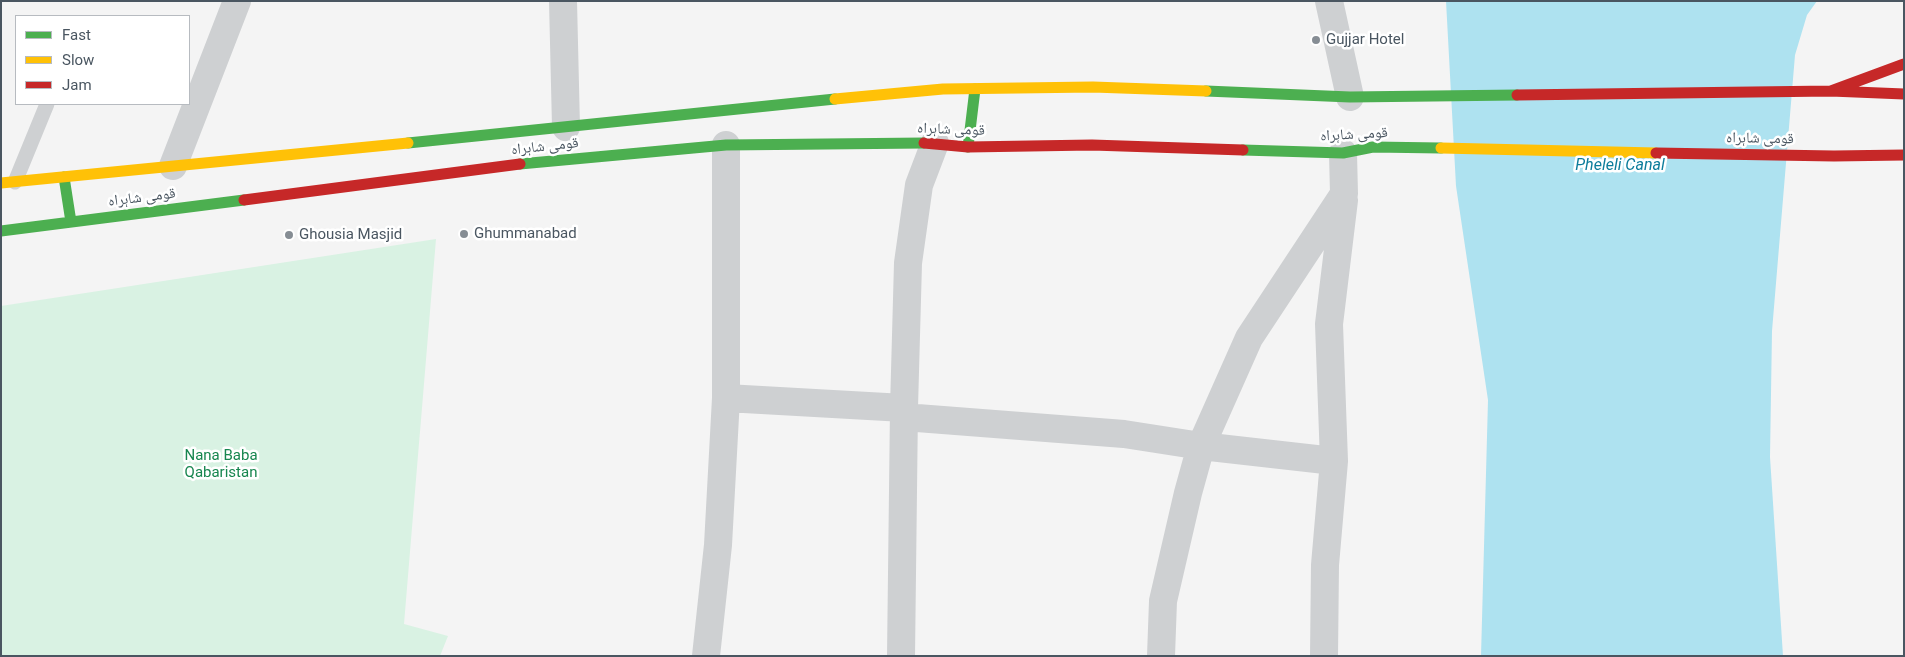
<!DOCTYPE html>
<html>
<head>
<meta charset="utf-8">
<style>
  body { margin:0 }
  #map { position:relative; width:1905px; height:657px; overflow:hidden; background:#f4f4f4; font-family:Roboto,sans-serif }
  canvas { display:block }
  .frame { position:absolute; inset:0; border:2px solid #4a5661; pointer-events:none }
  .legend { position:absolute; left:15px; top:15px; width:175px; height:90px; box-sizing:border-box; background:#fff; border:1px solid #b7bbc0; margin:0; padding:6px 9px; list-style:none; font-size:15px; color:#4a5661 }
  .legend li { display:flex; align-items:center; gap:10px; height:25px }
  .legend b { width:25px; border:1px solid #b7bbc0 }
</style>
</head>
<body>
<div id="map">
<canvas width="1905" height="657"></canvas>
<div class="frame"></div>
<ul class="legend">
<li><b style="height:6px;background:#4caf50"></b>Fast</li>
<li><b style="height:6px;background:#ffc107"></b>Slow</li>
<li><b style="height:6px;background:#c62828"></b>Jam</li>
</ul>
</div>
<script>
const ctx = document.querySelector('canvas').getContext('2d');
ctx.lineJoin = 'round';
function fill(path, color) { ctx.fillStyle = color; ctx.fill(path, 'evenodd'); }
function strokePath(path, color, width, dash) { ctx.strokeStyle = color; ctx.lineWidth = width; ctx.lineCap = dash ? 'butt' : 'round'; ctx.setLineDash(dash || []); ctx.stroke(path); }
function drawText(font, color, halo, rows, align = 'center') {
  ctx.font = font + ' Roboto,"Noto Naskh Arabic",sans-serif'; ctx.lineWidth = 5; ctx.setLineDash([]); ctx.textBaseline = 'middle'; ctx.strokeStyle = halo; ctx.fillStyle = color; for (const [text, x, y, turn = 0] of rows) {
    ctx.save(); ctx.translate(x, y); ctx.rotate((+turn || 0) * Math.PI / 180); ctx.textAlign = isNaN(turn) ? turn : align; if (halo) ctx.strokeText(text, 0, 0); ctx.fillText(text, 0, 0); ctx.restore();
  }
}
const green = new Path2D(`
  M436,239L404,624L448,636L440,656H1V306Z`);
const water = new Path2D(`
  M1446,1H1817L1807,15L1795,55L1772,331L1770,457L1783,656H1481L1488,400L1456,186Z`);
const lane = new Path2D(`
  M15,182L47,104`);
const street = new Path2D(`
  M563,1L566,127
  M1329,1L1350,97
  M173,166L237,1
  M726,398L904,408
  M904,417L1124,434L1201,446L1334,461
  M706,656L718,545L726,398V145
  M901,656L904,408L908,263L919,185L935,143
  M1161,656L1163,601L1188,493L1201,446L1249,338L1344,194L1343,153
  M1324,656L1325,565L1334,461L1329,324L1344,200`);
const fast = new Path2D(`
  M1206,91L1350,97L1517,95
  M408,143L835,99
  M968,147L975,89
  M1243,150L1343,153L1373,147L1441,148
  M520,164L726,145L924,143
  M64,177L71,222
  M1,231L244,200`);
const slow = new Path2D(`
  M835,99L943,89L1093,87L1206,91
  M1441,148L1656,153
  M1,183L408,143`);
const jam = new Path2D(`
  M1831,91L1904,64
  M1517,95L1831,91L1904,94
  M924,143L968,147L1092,145L1243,150
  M1656,153L1834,156L1904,155
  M244,200L520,164`);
const markers = [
  [1316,40,5,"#868d94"],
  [464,234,5,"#868d94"],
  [289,235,5,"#868d94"]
];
const poiNames = [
  ["Gujjar Hotel",1326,40],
  ["Ghummanabad",474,234],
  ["Ghousia Masjid",299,235]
];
const streetNames = [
  ["قومی شاہراہ",951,130,2],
  ["قومی شاہراہ",1354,135,-3],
  ["قومی شاہراہ",1760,139,1],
  ["قومی شاہراہ",545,147,-6],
  ["قومی شاہراہ",142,198,-7]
];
const parkNames = [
  ["Nana Baba",221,456],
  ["Qabaristan",221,473]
];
const waterNames = [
  ["Pheleli Canal",1620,166]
];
fill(green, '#d9f2e3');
fill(water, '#aee2f0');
strokePath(lane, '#ced0d2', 15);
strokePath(street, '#ced0d2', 28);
strokePath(fast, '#4caf50', 11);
strokePath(slow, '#ffc107', 11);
strokePath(jam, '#c62828', 11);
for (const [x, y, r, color] of markers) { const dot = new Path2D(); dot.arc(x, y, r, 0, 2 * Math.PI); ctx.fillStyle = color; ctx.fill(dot); strokePath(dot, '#fff', 2); }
drawText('15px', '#4a5661', '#fff', poiNames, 'left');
drawText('15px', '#4a5661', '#fff', streetNames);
drawText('15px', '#17864f', '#fff', parkNames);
drawText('italic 16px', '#0c7c9b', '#fff', waterNames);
</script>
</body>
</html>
